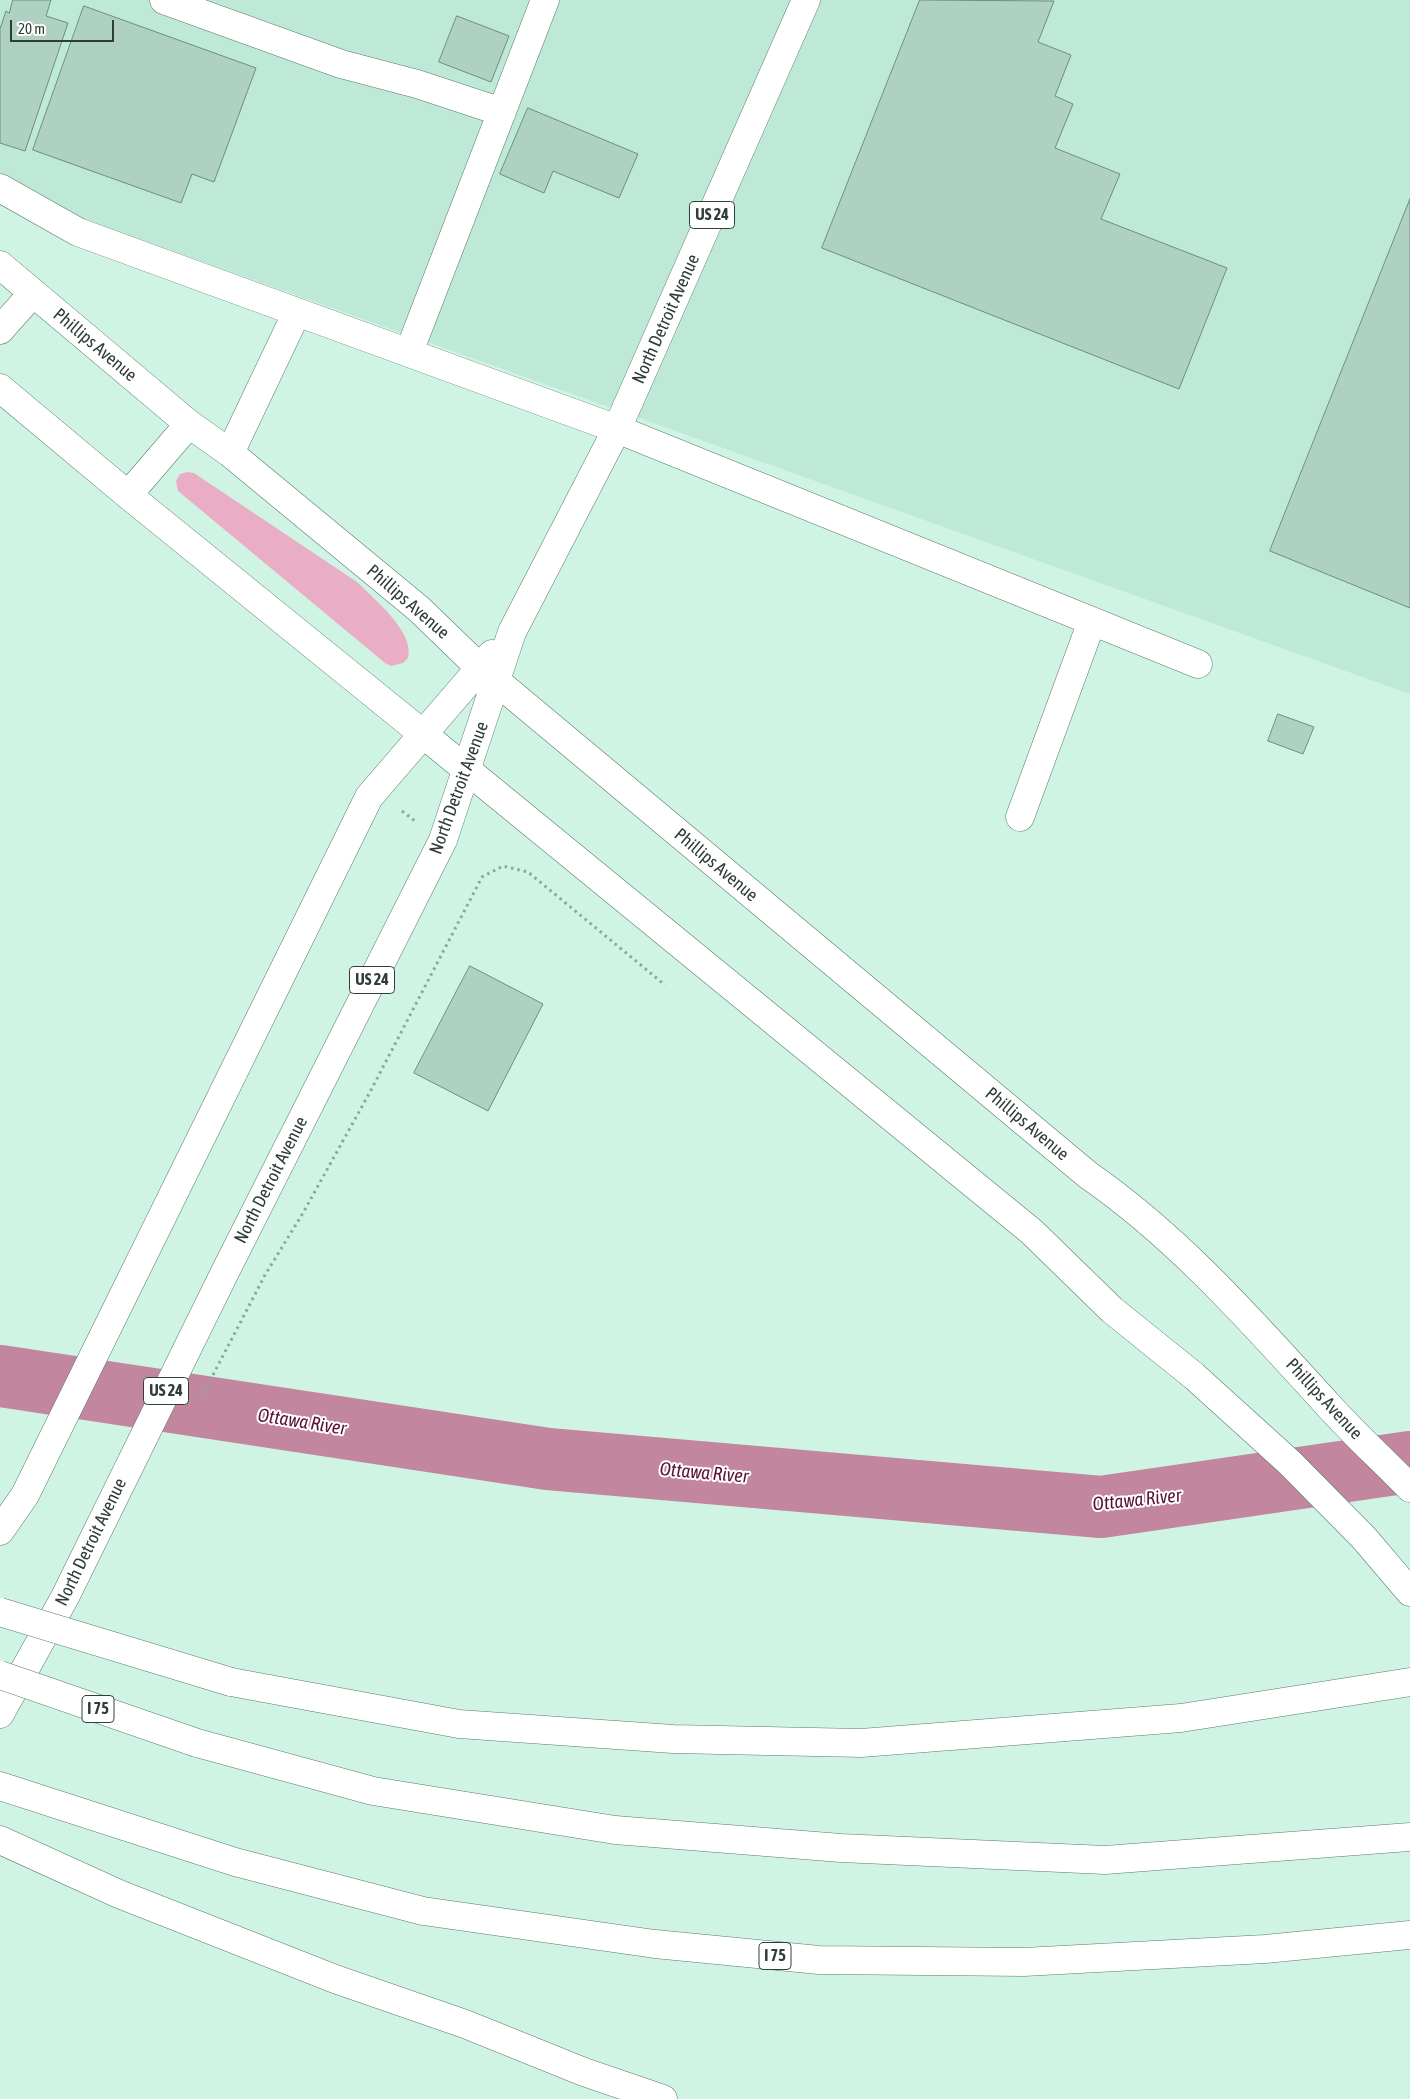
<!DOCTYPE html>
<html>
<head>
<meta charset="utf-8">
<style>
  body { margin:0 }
  #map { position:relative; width:1410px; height:2099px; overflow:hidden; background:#d0f4e4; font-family:"Asap Condensed",sans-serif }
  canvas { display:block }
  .scale { position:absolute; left:10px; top:20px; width:104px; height:22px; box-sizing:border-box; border:2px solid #303e38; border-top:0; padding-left:6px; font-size:15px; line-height:18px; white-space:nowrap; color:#303e38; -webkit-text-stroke:4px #fff; paint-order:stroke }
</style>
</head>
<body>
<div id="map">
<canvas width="1410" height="2099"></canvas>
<div class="scale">20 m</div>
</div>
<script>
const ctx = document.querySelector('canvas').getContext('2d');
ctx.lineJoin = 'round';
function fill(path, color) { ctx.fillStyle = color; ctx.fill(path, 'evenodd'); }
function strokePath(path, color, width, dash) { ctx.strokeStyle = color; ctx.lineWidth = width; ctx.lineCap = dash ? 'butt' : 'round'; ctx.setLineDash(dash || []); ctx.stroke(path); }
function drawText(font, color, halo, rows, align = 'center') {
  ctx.font = font + ' "Asap Condensed",sans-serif'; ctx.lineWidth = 4; ctx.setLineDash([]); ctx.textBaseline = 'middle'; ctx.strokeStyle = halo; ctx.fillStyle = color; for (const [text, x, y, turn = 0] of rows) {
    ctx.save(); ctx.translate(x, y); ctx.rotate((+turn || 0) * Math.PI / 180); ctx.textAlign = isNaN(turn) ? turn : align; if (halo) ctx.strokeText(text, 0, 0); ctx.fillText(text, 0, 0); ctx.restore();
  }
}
const built = new Path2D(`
  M0,0H1410V694L0,189Z`);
const green = new Path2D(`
  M187,472L194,473L357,582C374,599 415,632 408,658L403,663L391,666L385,663L178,491L176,481L180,474Z`);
const river = new Path2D(`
  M0,1376L548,1459L1101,1507L1410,1462`);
const building = new Path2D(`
  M13,0H51L46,16L68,23L25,151L0,143V29L6,11L9,13Z
  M920,0L1054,1L1038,42L1071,55L1055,96L1073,104L1055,148L1120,174L1101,219L1227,268L1179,389L822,248Z
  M84,6L256,68L214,182L192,174L181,203L33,150Z
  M457,16L509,36L491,82L439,62Z
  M528,108L638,154L619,198L553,171L544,193L500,174Z
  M1410,199V608L1270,551Z
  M1278,714L1314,727L1303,754L1268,741Z
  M470,966L543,1004L488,1111L414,1073Z`);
const path = new Path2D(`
  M402,811L415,821
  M201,1398L265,1275L303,1213L370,1092L482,877L503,866L528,872L665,985`);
const minor = new Path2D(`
  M164,0L341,64L417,84L502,112
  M0,188L78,232L617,429L1198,664
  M0,265L189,424L230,453L419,609L480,668
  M0,330L33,293
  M409,352L545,0
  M0,388L128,495L423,734
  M230,453L297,312
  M128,495L189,424
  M1020,817L1092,621`);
const major = new Path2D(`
  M483,670L1088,1175C1179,1238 1254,1324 1328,1405C1354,1434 1383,1460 1410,1488
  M423,734L1032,1232L1112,1310L1194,1376L1290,1463L1364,1538L1410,1592
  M0,1531L25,1495L369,797L492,654
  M0,1714L65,1597L226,1270L443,840L512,632L617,429L806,0`);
const highway = new Path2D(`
  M231,1682L459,1724L673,1739L861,1743L1181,1718L1410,1682
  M197,1743L373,1791L615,1830L841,1848L1105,1860L1410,1837
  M0,1786L235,1862L423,1911L655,1944L819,1960L1024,1962L1265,1949L1410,1935
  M0,1840L119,1894L335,1979L465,2024L584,2072L663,2099`);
const highwayBridge = new Path2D(`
  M0,1612L231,1682
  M0,1675L197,1743`);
const shields = [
  [712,215,45],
  [372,980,45],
  [166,1391,45],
  [98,1709,32],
  [775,1956,32]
];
const shieldNames = [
  ["US 24",712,215],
  ["US 24",372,980],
  ["US 24",166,1391],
  ["I 75",98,1709],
  ["I 75",775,1956]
];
const streetNames = [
  ["North Detroit Avenue",666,319,-66],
  ["Phillips Avenue",95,345,40],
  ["Phillips Avenue",408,602,41],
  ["North Detroit Avenue",459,788,-70],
  ["Phillips Avenue",716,865,40],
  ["Phillips Avenue",1027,1124,40],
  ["North Detroit Avenue",271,1180,-63],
  ["Phillips Avenue",1324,1399,47],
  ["North Detroit Avenue",91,1542,-64]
];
const waterNames = [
  ["Ottawa River",302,1422,9],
  ["Ottawa River",704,1473,5],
  ["Ottawa River",1137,1500,-6]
];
fill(built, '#bde9d6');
fill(green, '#e9aec6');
strokePath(river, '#c3869f', 62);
fill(building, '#aed1c2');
strokePath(building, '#6d8e80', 1);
strokePath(minor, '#5a7a6d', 29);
strokePath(major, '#5a7a6d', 29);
strokePath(highway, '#5a7a6d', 29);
strokePath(path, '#8ba69a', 3, [2.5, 4]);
strokePath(minor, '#fff', 28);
strokePath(major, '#fff', 28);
strokePath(highway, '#fff', 28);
strokePath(highwayBridge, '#5a7a6d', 29, []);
strokePath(highwayBridge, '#fff', 28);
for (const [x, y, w] of shields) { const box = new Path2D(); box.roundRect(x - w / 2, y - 13.5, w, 27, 4); ctx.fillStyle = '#fff'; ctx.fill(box); strokePath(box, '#303e38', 1); }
drawText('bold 16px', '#303e38', null, shieldNames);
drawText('18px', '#303e38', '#fff', streetNames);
drawText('italic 19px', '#5a1238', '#fff', waterNames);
</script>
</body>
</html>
